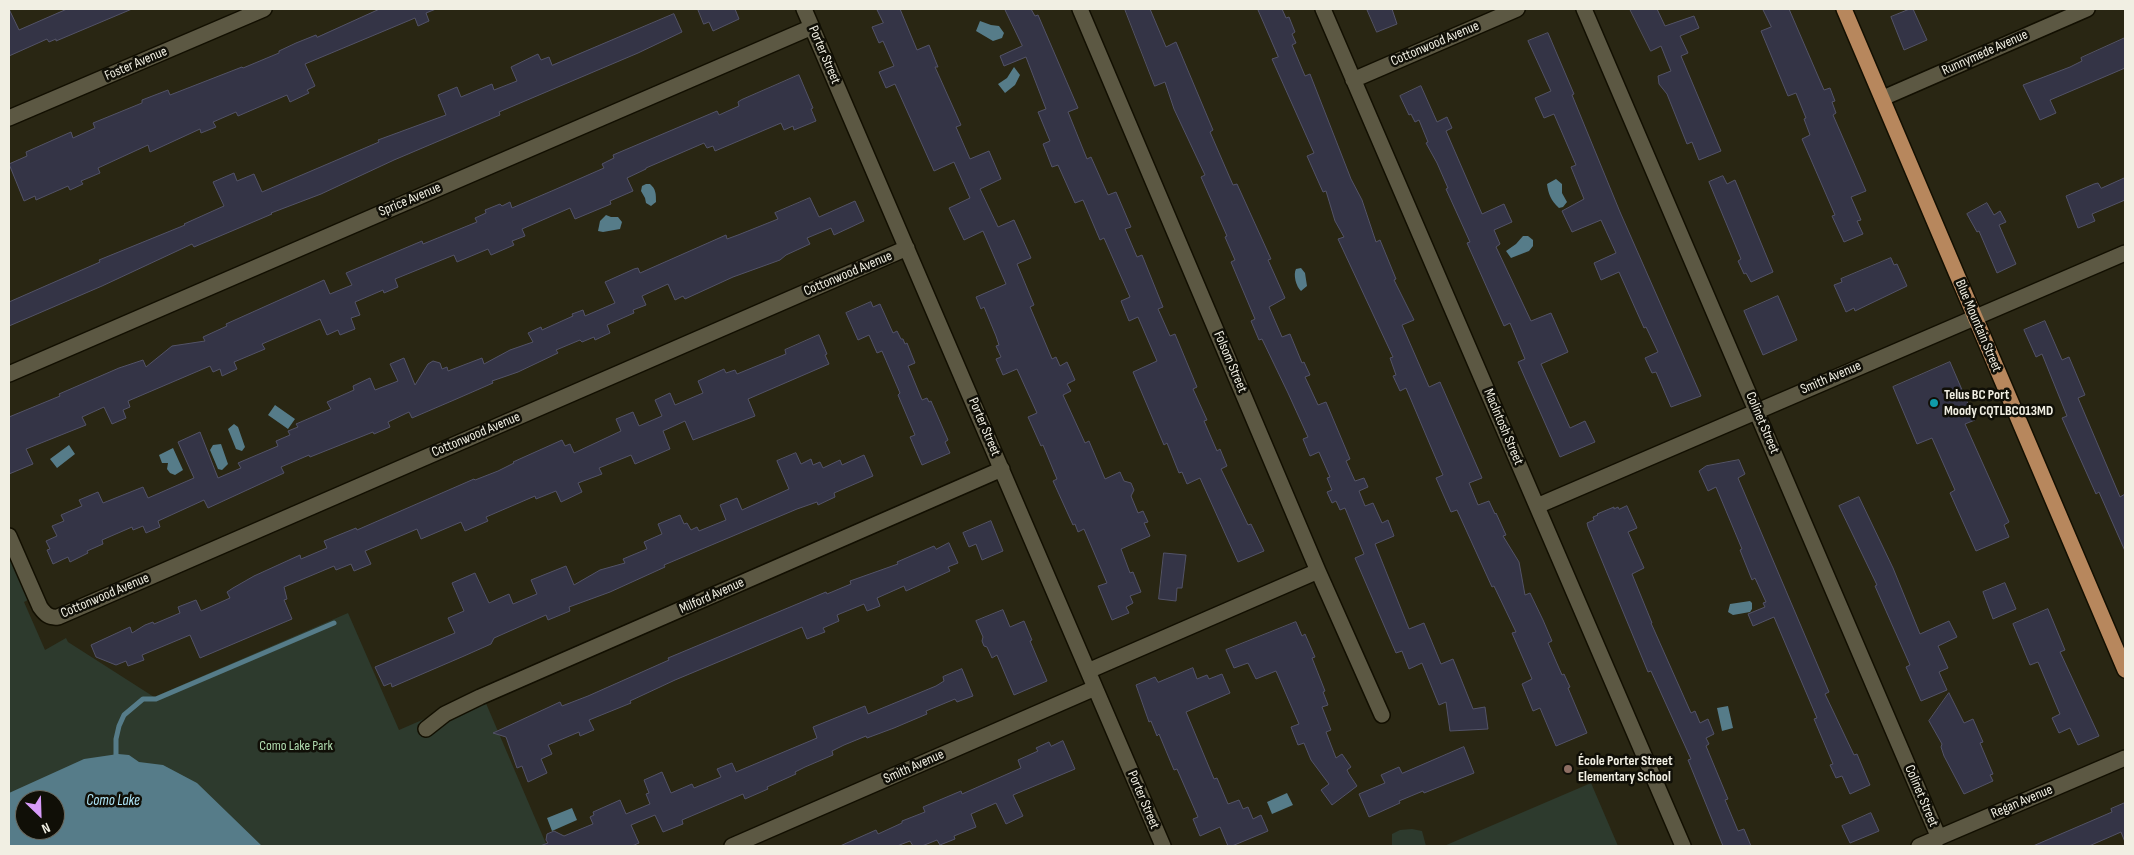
<!DOCTYPE html>
<html>
<head>
<meta charset="utf-8">
<style>
  body { margin:0 }
  #map { position:relative; width:2134px; height:855px; overflow:hidden; background:#292613; font-family:"Sofia Sans Condensed",sans-serif }
  canvas { display:block }
  .frame { position:absolute; inset:0; border:10px solid #f1efe3; pointer-events:none }
  .north { position:absolute; left:15px; top:790px; width:50px; height:50px; box-sizing:border-box; background:#100f07; border:1px solid #6a695f; border-radius:50%; rotate:156deg; font-size:14px; font-weight:700; line-height:20px; text-align:center; color:#f1efe3 }
  .north::after { content:''; display:block; margin:auto; width:18px; height:22px; background:#d79bf9; clip-path:polygon(50% 0,100% 100%,50% 72%,0 100%) }
</style>
</head>
<body>
<div id="map">
<canvas width="2134" height="855"></canvas>
<div class="frame"></div>
<div class="north">N</div>
</div>
<script>
const ctx = document.querySelector('canvas').getContext('2d');
ctx.lineJoin = 'round';
function fill(path, color) { ctx.fillStyle = color; ctx.fill(path, 'evenodd'); }
function strokePath(path, color, width, dash) { ctx.strokeStyle = color; ctx.lineWidth = width; ctx.lineCap = dash ? 'butt' : 'round'; ctx.setLineDash(dash || []); ctx.stroke(path); }
function drawText(font, color, halo, rows, align = 'center') {
  ctx.font = font + ' "Sofia Sans Condensed",sans-serif'; ctx.lineWidth = 5; ctx.setLineDash([]); ctx.textBaseline = 'middle'; ctx.strokeStyle = halo; ctx.fillStyle = color; for (const [text, x, y, turn = 0] of rows) {
    ctx.save(); ctx.translate(x, y); ctx.rotate((+turn || 0) * Math.PI / 180); ctx.textAlign = isNaN(turn) ? turn : align; if (halo) ctx.strokeText(text, 0, 0); ctx.fillText(text, 0, 0); ctx.restore();
  }
}
const green = new Path2D(`
  M9,555L28,600L24,602L45,650L66,638L68,642L154,697L348,613L399,730L482,694L547,846H9ZM25,800H55V830H25Z
  M1591,783L1618,846H1444Z
  M1412,829L1422,831L1426,846H1390L1392,845V834L1400,830Z`);
const water = new Path2D(`
  M980,21L991,25L999,26L1004,33L1002,38L993,41L976,31Z
  M1014,67L1020,75L1015,85L1005,93L998,84L1007,78Z
  M1556,179L1562,184V193L1567,202L1563,207L1559,208C1551,201 1548,193 1547,184Z
  M646,184H650C656,189 656,194 656,202L651,206L646,203L645,198L641,191L642,186Z
  M606,215L611,217H618L622,222L620,229L603,232L598,231L600,221Z
  M1523,236H1528L1533,240V246L1529,251L1511,258L1506,251L1516,244Z
  M1301,268L1305,273L1307,286L1301,291C1296,287 1293,274 1296,269Z
  M275,405L295,419L288,429L268,415Z
  M234,424L238,427L245,447L242,451L236,449L228,429Z
  M221,444L228,464L222,470L218,469L210,450L213,445Z
  M69,445L75,454L57,468L50,459Z
  M173,448L183,470L175,475L170,473L167,469L168,463H162L159,455Z
  M1750,601L1752,603V609L1750,612L1733,615L1728,612L1730,604Z
  M1728,706L1733,728L1722,731L1717,708Z
  M118,754L129,755L139,762L163,765L197,783L262,846H9V793L84,759ZM25,800H55V830H25Z
  M1287,793L1293,805L1272,814L1267,802Z
  M572,808L577,820L552,831L547,818Z`);
const stream = new Path2D(`
  M116,755V739L119,726L124,715L143,699H156L334,623`);
const building = new Path2D(`
  M9,9L19,30L67,9H132L56,41V39L49,42L47,39L9,56Z
  M380,9H436L426,13L429,21L418,26L415,18L305,64L315,86L307,90L309,93L290,102L287,95L238,116L236,112L213,122L216,127L201,133L200,129L150,152L148,145L98,168L100,173L81,181L83,184L70,190L68,186L36,200L35,196L24,201L9,164L27,156L26,152L71,132L73,138L95,128L93,123L142,103V100L168,90L170,95L242,67L243,68L279,53V51L296,43L316,35L317,37Z
  M698,9H735L739,19L713,31L709,22L704,24Z
  M877,9H900L917,50L929,45L938,67H935L961,125L956,127L970,159L989,151L1001,179L980,189L998,227L1014,220L1031,258L1017,264L1034,305L1030,307L1052,359L1056,357L1060,366L1067,362L1075,380L1067,384L1071,391L1063,395L1085,443L1089,441L1105,479L1120,472L1124,481L1131,483L1134,490L1131,496L1138,513L1143,511L1148,522L1144,523L1150,536L1121,549L1130,573L1133,572L1141,592L1130,596L1133,603L1126,607L1129,613L1112,620L1098,586L1107,583L1084,529L1078,532L1075,524L1073,525L1053,481L1057,479L1043,445L1041,446L1028,417L1037,413L1017,369L1003,375L996,359L1001,357L996,346L999,345L996,336L984,307L981,309L976,297L1006,284L983,231L964,240L949,208L970,198L954,162L934,171L895,84L886,88L879,72L894,66L883,41L879,43L872,27L883,23Z
  M1005,9H1031L1035,16L1038,15L1078,108L1068,112L1087,159L1091,157L1108,195L1116,192L1131,227L1125,229L1137,257L1142,255L1163,307L1158,309L1170,336L1175,334L1197,387L1193,389L1207,420L1204,421L1217,451L1220,449L1227,466L1221,469L1248,525L1251,524L1264,551L1238,562L1200,478L1187,484L1182,472L1179,473L1167,443L1164,445L1133,372L1157,361L1138,317L1129,321L1121,301L1130,297L1104,238L1100,240L1083,200L1075,203L1058,165L1052,167L1043,144L1050,141L1038,112L1046,109L1026,57L1004,66L1000,56L1022,46Z
  M1125,9H1150L1166,47L1176,42L1213,130L1210,132L1233,185L1237,184L1271,259L1268,260L1285,298L1269,307L1282,337L1290,334L1302,363L1304,362L1310,375L1305,377L1318,405L1326,402L1350,459L1346,461L1355,481L1364,478L1368,487L1359,491L1365,506L1373,503L1382,523L1388,520L1394,536L1375,544L1409,629L1424,623L1441,664L1453,659L1473,709L1485,707L1488,729L1450,731L1446,702L1439,705L1422,663L1409,669L1402,651L1396,653L1355,558L1364,554L1345,508L1340,510L1336,501L1332,503L1327,492L1332,490L1327,478L1330,477L1319,452L1310,456L1303,439L1308,437L1288,393L1262,339L1259,340L1251,321L1255,319L1231,262L1235,260L1225,237L1227,236L1201,177L1205,175L1174,109L1165,82L1155,86Z
  M1258,9H1282L1286,18L1289,17L1295,32L1292,34L1296,43L1292,45L1305,76L1310,74L1351,179L1362,200L1376,242L1380,240L1396,279L1394,280L1414,320L1402,325L1429,387L1440,382L1482,478L1469,483L1478,505L1489,501L1495,514L1496,513L1506,535L1503,536L1519,562L1525,595L1530,593L1543,620L1552,641L1548,643L1562,675L1564,674L1570,687L1568,688L1587,733L1556,746L1540,708L1533,711L1522,684L1532,679L1512,633L1516,632L1494,586L1492,587L1457,510L1451,512L1436,478L1443,475L1431,447L1406,388L1400,391L1393,376L1396,375L1390,358L1393,357L1338,239L1344,237L1335,221L1326,191L1323,192L1307,156L1314,153L1272,59L1278,57Z
  M1367,9H1392L1397,24L1377,32Z
  M1630,9H1657L1665,26L1694,16L1699,28L1680,36L1688,53L1681,56L1721,151L1699,160L1692,142L1687,144L1667,94L1659,84L1658,76L1671,71L1661,46L1651,51Z
  M1763,9H1789L1824,90L1830,88L1835,101L1832,102L1836,113L1833,115L1866,191L1851,197L1861,220L1857,221L1863,234L1844,242L1832,216L1835,215L1802,139L1810,135L1804,119L1806,118L1796,93L1788,96L1761,31L1771,27Z
  M1910,9H1913L1927,40L1904,50L1891,17Z
  M674,14L682,32L638,53L499,112L500,115L394,160L321,194L271,213L272,214L194,247L192,244L102,286L9,326V302L100,262L99,260L185,225L184,224L224,206L213,182L234,173L237,181L254,174L262,192L379,142L378,140L446,115L438,95L457,87L461,97L492,84L494,90L517,81L511,67L538,54L541,60L549,57L552,65Z
  M1548,33L1574,94L1572,95L1620,212L1701,396L1671,407L1656,372L1652,373L1645,358L1658,352L1646,327L1644,328L1619,272L1601,280L1594,263L1616,253L1601,220L1572,232L1562,211L1584,199L1571,167L1576,165L1554,114L1544,118L1535,98L1551,91L1528,41Z
  M2125,38V68L2050,100L2056,113L2040,120L2023,85L2070,67L2082,61L2081,58Z
  M799,75L813,108L811,109L816,121L794,130L793,126L784,130L781,123L715,151L713,146L707,148L704,143L646,168V169L627,178L633,191L610,201L611,204L575,219L570,208L522,229L525,236L512,241L514,245L491,255L488,249L457,262L454,255L395,279L398,287L384,293L383,290L355,302L360,315L351,318L355,329L340,335L338,330L327,335L320,319L262,344L265,349L234,362L237,369L222,376L220,369L213,372L210,366L128,401L130,407L123,410L126,418L112,424L104,407L82,417L86,425L26,449L33,464L9,474V417L60,396L59,394L119,368L143,360L146,367L172,346L205,341L203,337L227,326L226,324L324,280L330,294L352,285L346,273L422,241L423,244L477,222L475,218L486,213L485,210L500,204L502,206L510,202L512,208L554,190L604,168L602,164L614,158L613,155L717,111L719,115L739,106L738,102L741,100Z
  M1421,86L1437,122L1447,117L1452,128L1446,131L1482,214L1504,204L1512,222L1494,230L1500,244L1496,247L1531,321L1551,313L1568,352L1541,364L1570,428L1585,421L1595,442L1560,457L1518,362L1525,359L1510,323L1504,326L1467,243L1470,242L1446,189L1448,188L1437,163L1426,143L1428,142L1419,120L1415,122L1411,114L1409,115L1400,96Z
  M1723,176L1727,184L1735,180L1773,272L1751,282L1746,273L1744,274L1738,261L1741,259L1709,182Z
  M2125,178V200L2092,214L2095,221L2078,228L2066,196L2094,184L2098,183L2101,188Z
  M810,198L819,217L855,201L864,221L834,235L831,228L807,238L810,244L786,255L780,260L733,277L685,299L683,296L675,300L668,284L642,296L646,305L633,310L634,313L607,325L610,333L595,340L594,337L582,342L580,340L556,350L558,353L518,372L492,381L493,383L454,400L412,418L409,412L388,422L390,427L374,434L373,432L310,457L309,455L281,467L284,473L208,508L204,500L158,521L160,527L146,533L143,526L133,530L132,527L102,540L103,544L87,551L88,553L70,562L68,557L53,564L47,550L50,549L46,541L57,536L52,526L64,521L61,515L82,506L79,500L98,492L103,503L143,487L148,498L194,478L178,442L200,432L218,478L241,468L238,463L278,446L276,441L290,435L288,431L298,427L296,424L331,409L327,402L354,390L353,386L370,378L375,390L398,381L390,364L404,358L415,385L428,364L433,361L440,363L442,369L447,367L448,371L482,358L484,364L510,350L533,342L528,333L541,327L542,330L573,316L572,314L583,310L585,316L615,303L605,282L634,269L638,268L640,273L726,235L727,239L738,235L778,219L775,213Z
  M1987,203L1994,215L2000,211L2006,222L1999,225L2016,264L1997,273L1979,231L1977,232L1967,214Z
  M1891,258L1894,265L1897,264L1907,286L1855,311L1854,308L1846,312L1834,285L1842,282L1841,279Z
  M1778,296L1797,340L1763,355L1744,311Z
  M871,302L873,307L880,304L893,333L897,331L901,339H903L905,344L907,343L915,363L908,366L922,400L927,398L929,402L931,401L948,440L945,442L950,453L922,465L910,437L915,435L898,395L900,393L882,351L877,353L869,335L858,340L846,313Z
  M2045,321L2062,360L2069,357L2085,395L2078,398L2120,497L2125,494V551L2099,492L2096,494L2062,418L2067,416L2042,354L2036,357L2024,330Z
  M819,335L827,354L825,355L829,364L748,399L755,416L693,440L685,421L663,431L670,449L635,464L631,455L599,468L602,474L578,483L582,492L561,502L556,491L536,499L535,496L486,517L488,521L465,531L461,522L421,539L417,529L365,551L371,564L354,571L351,564L336,570L334,566L284,587L287,599L284,600L292,619L200,658L190,635L142,655L144,660L128,666L126,661L116,665L96,657L91,645L130,627L132,633L145,625L153,622L154,624L180,613L178,607L196,600L201,611L230,598L227,592L233,588L254,576L300,555L301,559L327,548L324,541L356,528L357,530L474,479L475,480L498,471L514,463L513,462L562,440L565,446L570,444L574,453L621,431L616,419L633,412L639,426L662,416L655,400L670,393L675,405L703,393L698,381L724,369L726,373L735,370L737,374L786,354L785,350Z
  M1950,362L1975,420L1965,424L2009,522L2004,525L2009,537L1976,551L1950,493L1955,490L1932,438L1917,444L1893,387Z
  M796,453L801,464L811,459L813,465L820,462L823,468L840,460L842,465L864,455L873,476L834,493L835,497L818,505L817,502L797,509L664,565L665,567L610,592L569,607L570,611L548,620L546,615L494,638L491,644L464,656L392,687L391,683L384,686L375,667L455,633L448,618L464,611L452,583L475,573L489,603L509,594L513,604L537,594L531,580L566,566L574,585L600,570L625,563L623,559L647,549L644,542L662,534L658,524L680,515L684,524L687,523L691,530L697,527L699,531L726,520L720,505L737,498L742,510L789,489L777,461Z
  M1739,460L1745,474L1738,478L1829,692L1825,694L1854,755L1857,754L1870,785L1850,794L1842,776L1836,778L1830,765L1833,764L1814,719L1817,718L1774,617L1753,626L1748,614L1765,607L1763,603L1766,602L1755,578L1752,580L1740,550L1742,549L1716,487L1708,491L1699,471L1706,466Z
  M1859,497L1893,568L1920,634L1949,621L1957,637L1938,646L1948,668L1939,672L1947,690L1921,701L1906,667L1910,665L1875,586L1877,585L1839,506Z
  M1627,506L1637,528L1628,532L1644,568L1632,574L1652,623H1651L1691,713L1695,711L1700,723L1708,719L1714,734L1706,738L1709,744L1706,746L1728,799L1725,800L1738,831L1744,829L1751,846H1723L1688,760L1691,759L1651,671L1648,672L1588,527L1587,523L1594,520L1593,517L1598,515L1597,514L1614,507V509L1618,507L1619,509Z
  M991,521L1003,551L982,560L976,544L969,547L963,533Z
  M949,543L958,563L948,567L950,571L906,591L904,586L877,598L880,606L867,611L864,604L837,615L839,621L823,628L825,632L807,639L802,627L675,680L630,701L631,703L589,720L594,730L580,736L579,732L548,745L552,754L541,759L547,773L528,782L522,766L517,768L506,737L493,733L560,702L562,706L588,696L669,660L668,658L826,592L827,594L851,584L850,581L898,564L897,562L934,546L936,549Z
  M1164,553L1186,555L1182,588H1177L1176,601L1159,599Z
  M2005,583L2016,609L1993,619L1983,592Z
  M2048,609L2065,650L2060,652L2099,736L2078,745L2070,728L2059,733L2052,718L2060,714L2038,662L2030,665L2013,624Z
  M1003,610L1010,627L1024,621L1032,640L1030,641L1047,681L1014,695L997,655L992,658L987,647L984,646L982,641L983,637L976,621Z
  M1296,622L1302,636L1305,634L1315,657L1312,658L1325,691L1323,692L1328,705L1322,707L1331,730L1326,732L1336,758L1342,754L1351,767L1347,770L1349,774L1357,786L1332,805L1321,790L1329,784L1311,760L1304,743L1298,745L1291,727L1299,724L1276,671L1256,679L1248,663L1234,668L1226,650Z
  M1193,668L1197,679L1207,675L1209,679L1222,674L1230,693L1186,712L1214,779L1217,778L1228,804L1239,800L1243,809L1248,807L1253,819L1261,815L1268,831L1232,846H1228L1220,827L1200,836L1193,819L1198,817L1177,769L1174,770L1159,734L1157,736L1151,721L1149,722L1136,685L1155,677L1158,682Z
  M962,669L973,696L957,702L955,699L926,711L927,714L894,728L867,738L866,736L844,745L832,751L833,755L805,767L795,772L796,774L767,787L768,789L745,799L743,794L682,820L683,824L663,832L655,815L631,825L639,843L632,846H540L548,843L546,840L547,834L554,831L564,836L593,824L590,817L594,815L593,812L620,800L626,814L650,804L646,794L649,793L644,780L662,772L671,793L692,784L694,788L721,777L717,769L732,763L736,772L817,738L813,727L865,706L868,714L936,686L944,681L943,677Z
  M1949,693L1964,723L1973,719L1983,742L1980,743L1993,774L1990,775L1993,781L1964,794L1944,756L1941,747L1942,744L1929,721Z
  M1063,741L1075,769L1013,795L1023,816L1006,824L996,803L971,814L976,827L954,836L955,839L940,845L937,840L922,846H913L910,841L897,846H840L876,830L878,834L902,823V821L925,812L923,807L961,791L962,794L1021,768L1018,760L1038,751L1036,748L1049,742L1051,746Z
  M1464,747L1474,773L1424,793L1423,791L1399,801L1400,803L1369,817L1359,794L1385,783L1381,775L1399,767L1402,773Z
  M2125,803V842L2121,832L2089,846H2033L2112,812L2111,809Z
  M1871,813L1879,831L1850,843L1842,826Z`);
const minor = new Path2D(`
  M804,9L1163,846
  M1080,9L1318,571L1382,715
  M1323,9L1683,846
  M1584,9L1939,838
  M1353,80L1517,9
  M1883,98L2087,9
  M9,118L264,9
  M9,374L812,27
  M1537,506L2125,253
  M9,536L40,607C45,614 49,618 58,617L907,248
  M1088,671L1318,571
  M426,729L445,714L480,697L1002,469
  M732,846L1095,688
  M1919,846L2125,758`);
const major = new Path2D(`
  M1844,9L2125,670`);
const markers = [
  [1934,403,5,"#0f9aa8"],
  [1568,769,5,"#8d6e63"]
];
const streetNames = [
  ["Cottonwood Avenue",1435,44,-23],
  ["Runnymede Avenue",1985,53,-24],
  ["Porter Street",824,55,67],
  ["Foster Avenue",136,64,-23],
  ["Sprice Avenue",410,200,-23],
  ["Cottonwood Avenue",848,274,-23],
  ["Blue Mountain Street",1978,326,67],
  ["Folsom Street",1230,362,67],
  ["Smith Avenue",1831,378,-23],
  ["Colinet Street",1762,423,67],
  ["Porter Street",984,427,67],
  ["MacIntosh Street",1503,427,67],
  ["Cottonwood Avenue",476,435,-23],
  ["Cottonwood Avenue",105,596,-23],
  ["Milford Avenue",712,596,-24],
  ["Smith Avenue",914,767,-24],
  ["Colinet Street",1921,796,67],
  ["Porter Street",1143,800,67],
  ["Regan Avenue",2022,802,-23]
];
const poiNames = [
  ["Telus BC Port",1944,395],
  ["Moody CQTLBC013MD",1944,411],
  ["École Porter Street",1578,761],
  ["Elementary School",1578,777]
];
const parkNames = [
  ["Como Lake Park",296,746]
];
const waterNames = [
  ["Como Lake",113,801]
];
fill(green, '#2d3a2d');
fill(water, '#567c89');
strokePath(stream, '#567c89', 5);
fill(building, '#343446');
strokePath(building, '#535367', 1);
strokePath(minor, '#120f01', 18);
strokePath(major, '#120f01', 18);
strokePath(minor, '#5c5843', 15);
strokePath(major, '#b7875d', 15);
for (const [x, y, r, color] of markers) { const dot = new Path2D(); dot.arc(x, y, r, 0, 2 * Math.PI); ctx.fillStyle = color; ctx.fill(dot); strokePath(dot, '#100f07', 2); }
drawText('14px', '#f1efe3', '#100f07', streetNames);
drawText('bold 14px', '#f1efe3', '#100f07', poiNames, 'left');
drawText('14px', '#b0dcaf', '#100f07', parkNames);
drawText('italic 15px', '#b0e7f9', '#100f07', waterNames);
</script>
</body>
</html>
